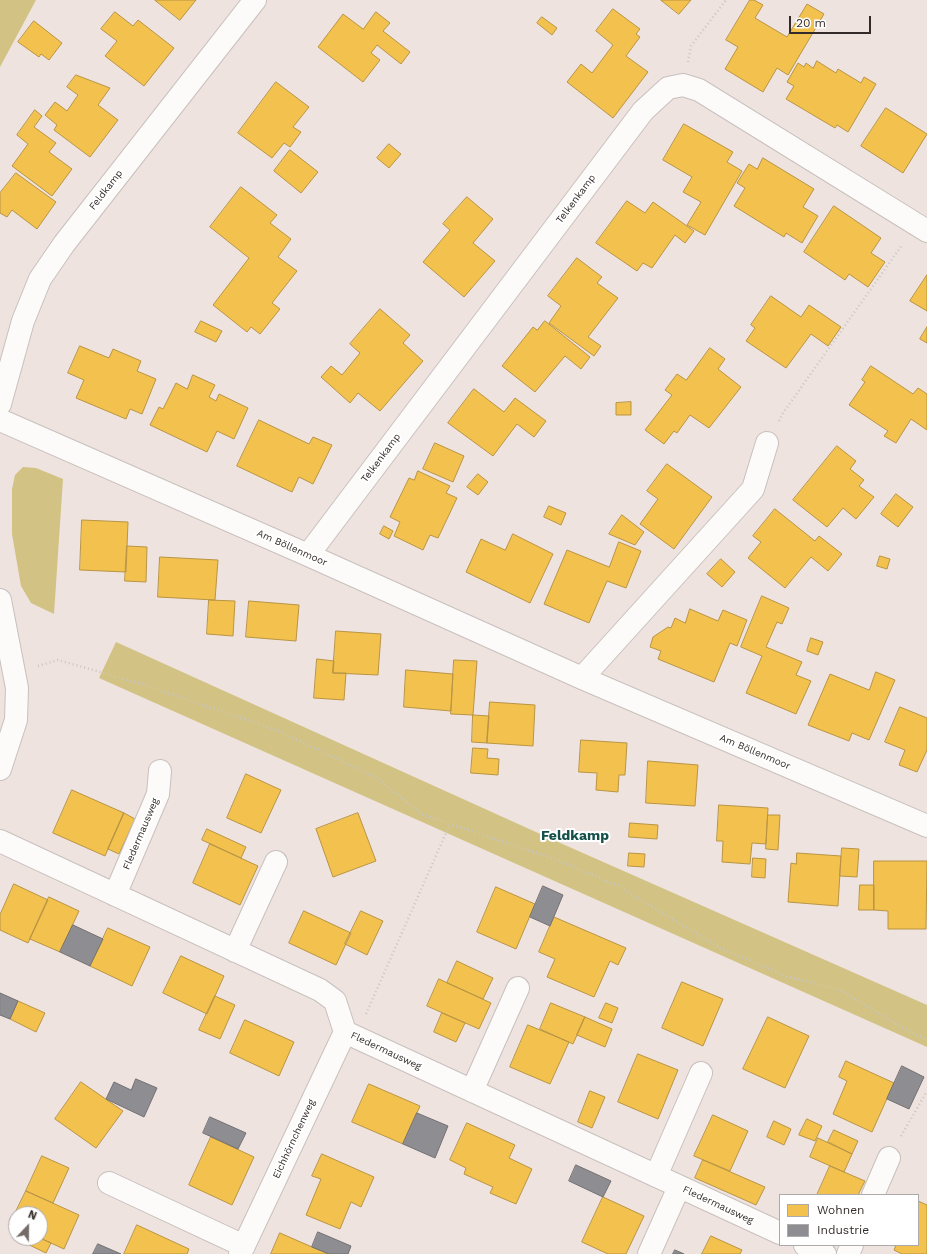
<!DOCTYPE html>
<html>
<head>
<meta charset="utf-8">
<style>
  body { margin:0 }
  #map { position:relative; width:927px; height:1254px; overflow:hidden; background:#eee3df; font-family:"Work Sans",sans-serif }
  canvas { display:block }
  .legend { position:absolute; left:779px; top:1194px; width:140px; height:52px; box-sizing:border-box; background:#fff; border:1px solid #adaaa9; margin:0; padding:5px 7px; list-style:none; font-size:12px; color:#332b29 }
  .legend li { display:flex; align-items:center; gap:8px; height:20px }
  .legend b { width:20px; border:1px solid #adaaa9 }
  .north { position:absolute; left:8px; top:1206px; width:40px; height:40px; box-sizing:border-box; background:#fff; border:1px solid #adaaa9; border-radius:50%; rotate:22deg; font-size:11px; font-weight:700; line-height:16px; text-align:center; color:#332b29 }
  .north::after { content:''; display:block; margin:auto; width:14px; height:18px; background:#746b69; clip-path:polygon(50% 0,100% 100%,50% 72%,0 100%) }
  .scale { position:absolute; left:789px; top:16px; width:82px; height:18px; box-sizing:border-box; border:2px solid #332b29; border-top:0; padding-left:5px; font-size:12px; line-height:14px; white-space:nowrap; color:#332b29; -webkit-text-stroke:3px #fff; paint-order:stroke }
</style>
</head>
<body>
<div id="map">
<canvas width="927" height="1254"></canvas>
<ul class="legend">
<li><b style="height:11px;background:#f2c14e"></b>Wohnen</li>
<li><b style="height:11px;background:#8d8d92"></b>Industrie</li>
</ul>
<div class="north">N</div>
<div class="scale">20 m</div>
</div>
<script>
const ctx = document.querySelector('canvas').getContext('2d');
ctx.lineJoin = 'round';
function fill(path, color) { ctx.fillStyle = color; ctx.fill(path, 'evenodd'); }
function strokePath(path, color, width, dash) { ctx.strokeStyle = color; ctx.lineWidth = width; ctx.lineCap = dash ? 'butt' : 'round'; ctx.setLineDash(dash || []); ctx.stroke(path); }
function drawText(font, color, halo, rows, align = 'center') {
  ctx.font = font + ' "Work Sans",sans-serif'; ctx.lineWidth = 4; ctx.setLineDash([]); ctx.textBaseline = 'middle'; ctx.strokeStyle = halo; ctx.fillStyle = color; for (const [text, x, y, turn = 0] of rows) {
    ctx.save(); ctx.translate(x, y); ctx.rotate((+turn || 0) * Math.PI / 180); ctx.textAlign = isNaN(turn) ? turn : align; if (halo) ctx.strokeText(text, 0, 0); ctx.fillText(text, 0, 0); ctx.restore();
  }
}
const forest = new Path2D(`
  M0,0H36L0,67Z
  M23,467L36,468L63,479L54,614L31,603L21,586L12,534V489L15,475Z
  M116,642L558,842L927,1005V1047L99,678Z`);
const homes = new Path2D(`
  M155,0H196L180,20Z
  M661,0H691L679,14Z
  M750,0H754L763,5L755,18L787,37L807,4L824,14L788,75L777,68L763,92L725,69L738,47L726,40Z
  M613,9L640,29L636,34L640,37L626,56L648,72L613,118L567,82L581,64L592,73L613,45L596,31Z
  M115,12L133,26L138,20L174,48L144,86L105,56L117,41L101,29Z
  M376,12L390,23L383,31L410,52L401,64L377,45L371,53L380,60L363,82L318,47L343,14L363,29Z
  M542,17L557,28L552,35L537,23Z
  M34,21L62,43L49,60L41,54L39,57L18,42Z
  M817,61L836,73L838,69L861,83L864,77L876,84L848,132L837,125L835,128L786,99L794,86L787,82L798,63L804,67L806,63L813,68Z
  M76,75L110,88L98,105L118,120L90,157L54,130L57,125L45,115L55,102L67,111L78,95L67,87Z
  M276,82L309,107L293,127L301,132L290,147L284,143L272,158L238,133Z
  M886,108L927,134L903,173L861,146Z
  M35,110L42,116L34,127L56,143L49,152L72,169L52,196L12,166L28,144L17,135Z
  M684,124L733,152L727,162L742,171L705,235L687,225L701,202L683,192L692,177L663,160Z
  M389,144L401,154L389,168L377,158Z
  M290,150L318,172L301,193L274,171Z
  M763,158L814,189L803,207L818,216L802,243L786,233L784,237L734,206L745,188L737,183L749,164L757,169Z
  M16,173L56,202L37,229L12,210L7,217L0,213V193Z
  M241,187L277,215L270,223L291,239L278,257L297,271L272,303L280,309L260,334L251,327L247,332L213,305L249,258L210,227Z
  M467,197L493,219L473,243L495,261L464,297L423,262L450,230L443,224Z
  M627,201L645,213L653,202L694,231L685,243L675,235L652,268L643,263L637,271L596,243Z
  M834,206L881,238L871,253L885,262L868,287L849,274L845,280L804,252Z
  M577,258L602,277L597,283L618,298L588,337L601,346L594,356L549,323L561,306L548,296Z
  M927,275V311L910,301Z
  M771,296L801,317L809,305L841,327L828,346L811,334L786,368L746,341L755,328L751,325Z
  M380,309L410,335L403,343L423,361L380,411L358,393L350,403L321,377L331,366L342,375L360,353L350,344Z
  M201,321L222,331L216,342L195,332Z
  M545,321L590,357L581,369L565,356L535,392L502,366L533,327L537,330Z
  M927,327V343L920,339Z
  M80,346L109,358L113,349L141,361L137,371L156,379L142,414L130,409L126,419L76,398L84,380L68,373Z
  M710,348L725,359L718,369L741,387L709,428L690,415L677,433L674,431L664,444L645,430L672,395L665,390L677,374L686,380Z
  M871,366L913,394L918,388L927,394V430L911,419L896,443L884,436L888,431L849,405L865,382L862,380Z
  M193,375L215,385L209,397L216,401L219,394L248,408L234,439L217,431L207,452L150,425L159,407L163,409L176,383L187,389Z
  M474,389L504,412L515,398L546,421L534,437L517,424L493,456L448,423Z
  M631,402V415H616V403Z
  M259,420L309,444L313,437L332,445L313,484L299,477L292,492L237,466Z
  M435,443L464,456L453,482L423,469Z
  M837,446L856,461L850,469L864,480L859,486L874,497L856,519L843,508L827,527L793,500Z
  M667,464L712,497L674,549L640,524L658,499L647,491Z
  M418,471L450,486L446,493L457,498L438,538L430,535L423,550L394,536L400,522L390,517L409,478L414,480Z
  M478,474L488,482L478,495L467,487Z
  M896,494L913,507L898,527L881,514Z
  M549,506L566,513L561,525L544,517Z
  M775,509L815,541L819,536L842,554L828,571L811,557L785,588L748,558L761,542L753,536Z
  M622,515L644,532L635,545L609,534Z
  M82,520L128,522L126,572L80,570Z
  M384,526L393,531L389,539L380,534Z
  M513,534L553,554L530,603L466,572L481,539L505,550Z
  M619,542L641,551L626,588L607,581L589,623L544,604L567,550L609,567Z
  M127,546L147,547L146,582L125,581Z
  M880,556L890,559L887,569L877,566Z
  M160,557L218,560L215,600L158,597Z
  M721,559L735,572L722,587L707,574Z
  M762,596L789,608L782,624L777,622L766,647L802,662L796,675L811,681L796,714L746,693L762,656L741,647Z
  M209,600L235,601L233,636L207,634Z
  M249,601L299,605L296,641L246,637Z
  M690,609L718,621L723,610L747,620L737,646L730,643L714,682L658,659L661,651L650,647L653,637L668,627L671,628L675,618L685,623Z
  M336,631L381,634L378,675L333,673Z
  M811,638L823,642L818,655L807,651Z
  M317,659L334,661L333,673H346L344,700L314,698Z
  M454,660L477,661L473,715L451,714Z
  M406,670L453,674L451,711L404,707Z
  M876,672L895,680L869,740L852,733L849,741L808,725L830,674L869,690Z
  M490,702L535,705L533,746L487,743Z
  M900,707L927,718V750L917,772L899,765L905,750L885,742Z
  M473,715L489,716L487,743L472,742Z
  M581,740L627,743L625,775H619L618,792L596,790L597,773L579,772Z
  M473,748L488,749L487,758L499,759L498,775L471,773Z
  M648,761L698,765L695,806L646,803Z
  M246,774L281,790L261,833L227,818Z
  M72,790L124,813L105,856L53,833Z
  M719,805L768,808L766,844L752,843L750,864L722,862L723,841H717Z
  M124,813L135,819L119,854L108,849Z
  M358,813L376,861L333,877L316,829Z
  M768,815H780L778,850L766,849Z
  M630,823L658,825L657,839L629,837Z
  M207,829L246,847L241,858L202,840Z
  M210,844L258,866L240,905L193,883Z
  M842,848L859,849L857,877L840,876Z
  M629,853L645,854L644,867L628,866Z
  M797,853L841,856L838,906L788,902L791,863L796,864Z
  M753,858L766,859L765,878L752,877Z
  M874,861H927L926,929H888V911L874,910Z
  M14,884L48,900L28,943L0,930V915Z
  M860,885H874V910H859Z
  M496,887L535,904L516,949L477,932Z
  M49,897L79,911L60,952L30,939Z
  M304,911L351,933L336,965L289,943Z
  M361,911L383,921L367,955L345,944Z
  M554,917L626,948L618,965L610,961L594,997L547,977L555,959L539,952Z
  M108,928L150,947L132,986L90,966Z
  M181,956L224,976L207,1014L163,993Z
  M457,961L493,978L483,999L447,983Z
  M439,979L491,1003L479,1029L427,1006Z
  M682,982L723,999L703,1046L662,1028Z
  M215,996L235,1005L220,1039L199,1030Z
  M18,1001L45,1013L36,1032L10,1019Z
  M551,1003L585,1017L573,1044L540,1029Z
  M606,1003L618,1008L612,1023L599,1018Z
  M442,1013L465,1023L456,1042L434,1032Z
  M585,1017L612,1029L605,1047L577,1035Z
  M768,1017L809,1036L785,1088L743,1069Z
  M245,1020L294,1042L279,1076L230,1053Z
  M528,1025L569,1042L550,1084L510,1067Z
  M638,1054L678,1070L658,1119L618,1102Z
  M846,1061L894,1083L872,1132L833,1114L847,1081L839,1077Z
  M81,1082L123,1111L96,1148L55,1119Z
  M369,1084L420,1106L403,1144L352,1122Z
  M590,1091L605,1097L592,1128L578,1122Z
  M713,1115L748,1131L730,1171L694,1156Z
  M807,1119L822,1126L815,1141L799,1135Z
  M774,1121L791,1129L784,1145L767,1137Z
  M467,1123L515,1145L509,1158L532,1169L516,1204L490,1193L493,1187L464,1174L466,1168L450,1160Z
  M834,1130L858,1141L852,1154L828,1142Z
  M211,1137L254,1157L232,1205L189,1185Z
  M818,1138L852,1154L844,1172L810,1157Z
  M322,1154L374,1177L361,1207L351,1202L340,1229L306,1215L321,1179L312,1176Z
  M42,1156L69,1168L53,1203L26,1191Z
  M703,1160L765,1187L756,1205L695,1178Z
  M830,1166L865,1181L858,1195H817Z
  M26,1191L79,1215L64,1249L40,1238V1214H16V1227L10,1224Z
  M603,1197L644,1216L626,1254H608L582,1242Z
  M918,1201L927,1205V1254H902L894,1250L896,1245H918Z
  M137,1225L189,1249L187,1254H124Z
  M280,1233L312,1247L329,1254H271Z
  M711,1236L742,1250L740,1254H702Z
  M22,1238H40L51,1243L46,1253L21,1241Z`);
const industry = new Path2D(`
  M543,886L563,895L550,926L530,917Z
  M73,925L103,939L90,966L60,952Z
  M0,993L18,1001L10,1019L0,1015Z
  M902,1066L924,1077L909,1109L887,1099Z
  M136,1079L157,1088L144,1117L106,1099L114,1082L131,1090Z
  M417,1113L448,1126L435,1158L403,1144Z
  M210,1117L246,1133L238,1149L203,1133Z
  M576,1165L611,1181L603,1197L569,1181Z
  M318,1232L351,1246L348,1254H329L312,1247Z
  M98,1244L121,1254H93Z
  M675,1250L684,1254H673Z`);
const path = new Path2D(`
  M688,62L691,46L726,0
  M779,421L783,413L902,245
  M38,666L58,660L142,684L279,731L379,779L421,814L560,861L618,886L722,949L786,976L840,990L903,1028L927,1040
  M366,1014L450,824
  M901,1136L927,1091`);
const minor = new Path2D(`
  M0,404L23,321L40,279L64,244L255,0
  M0,420L308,555L582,678L927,826
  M308,555L643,111L668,88L683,85L699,90L927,231
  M0,600L17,688L16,720L0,769
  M582,678L753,489L767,443
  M0,841L320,990L335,1001L345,1032L780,1233
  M115,895L158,794L160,771
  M235,951L276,862
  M472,1091L518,988
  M656,1176L701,1073
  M109,1183L244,1246
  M873,1195L889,1158
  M805,1245L825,1254
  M240,1254L345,1032
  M649,1254L679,1187
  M848,1254L852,1245`);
const streetNames = [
  ["Feldkamp",106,190,-52],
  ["Telkenkamp",576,199,-53],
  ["Telkenkamp",381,458,-53],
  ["Am Böllenmoor",292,548,24],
  ["Am Böllenmoor",755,752,23],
  ["Fledermausweg",141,834,-67],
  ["Fledermausweg",386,1051,25],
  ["Eichhörnchenweg",294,1139,-65],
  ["Fledermausweg",718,1205,25]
];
const districtNames = [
  ["Feldkamp",575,836]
];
fill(forest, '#d2c284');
fill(homes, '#f2c14e');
strokePath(homes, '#b99443', 1);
fill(industry, '#8d8d92');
strokePath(industry, '#727072', 1);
strokePath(minor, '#c8c0bd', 24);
strokePath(path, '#c9c6c5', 2.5, [1, 3]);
strokePath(minor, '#fcfbfa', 22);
drawText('10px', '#332b29', '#fff', streetNames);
drawText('bold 14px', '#15504b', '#fff', districtNames);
</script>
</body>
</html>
